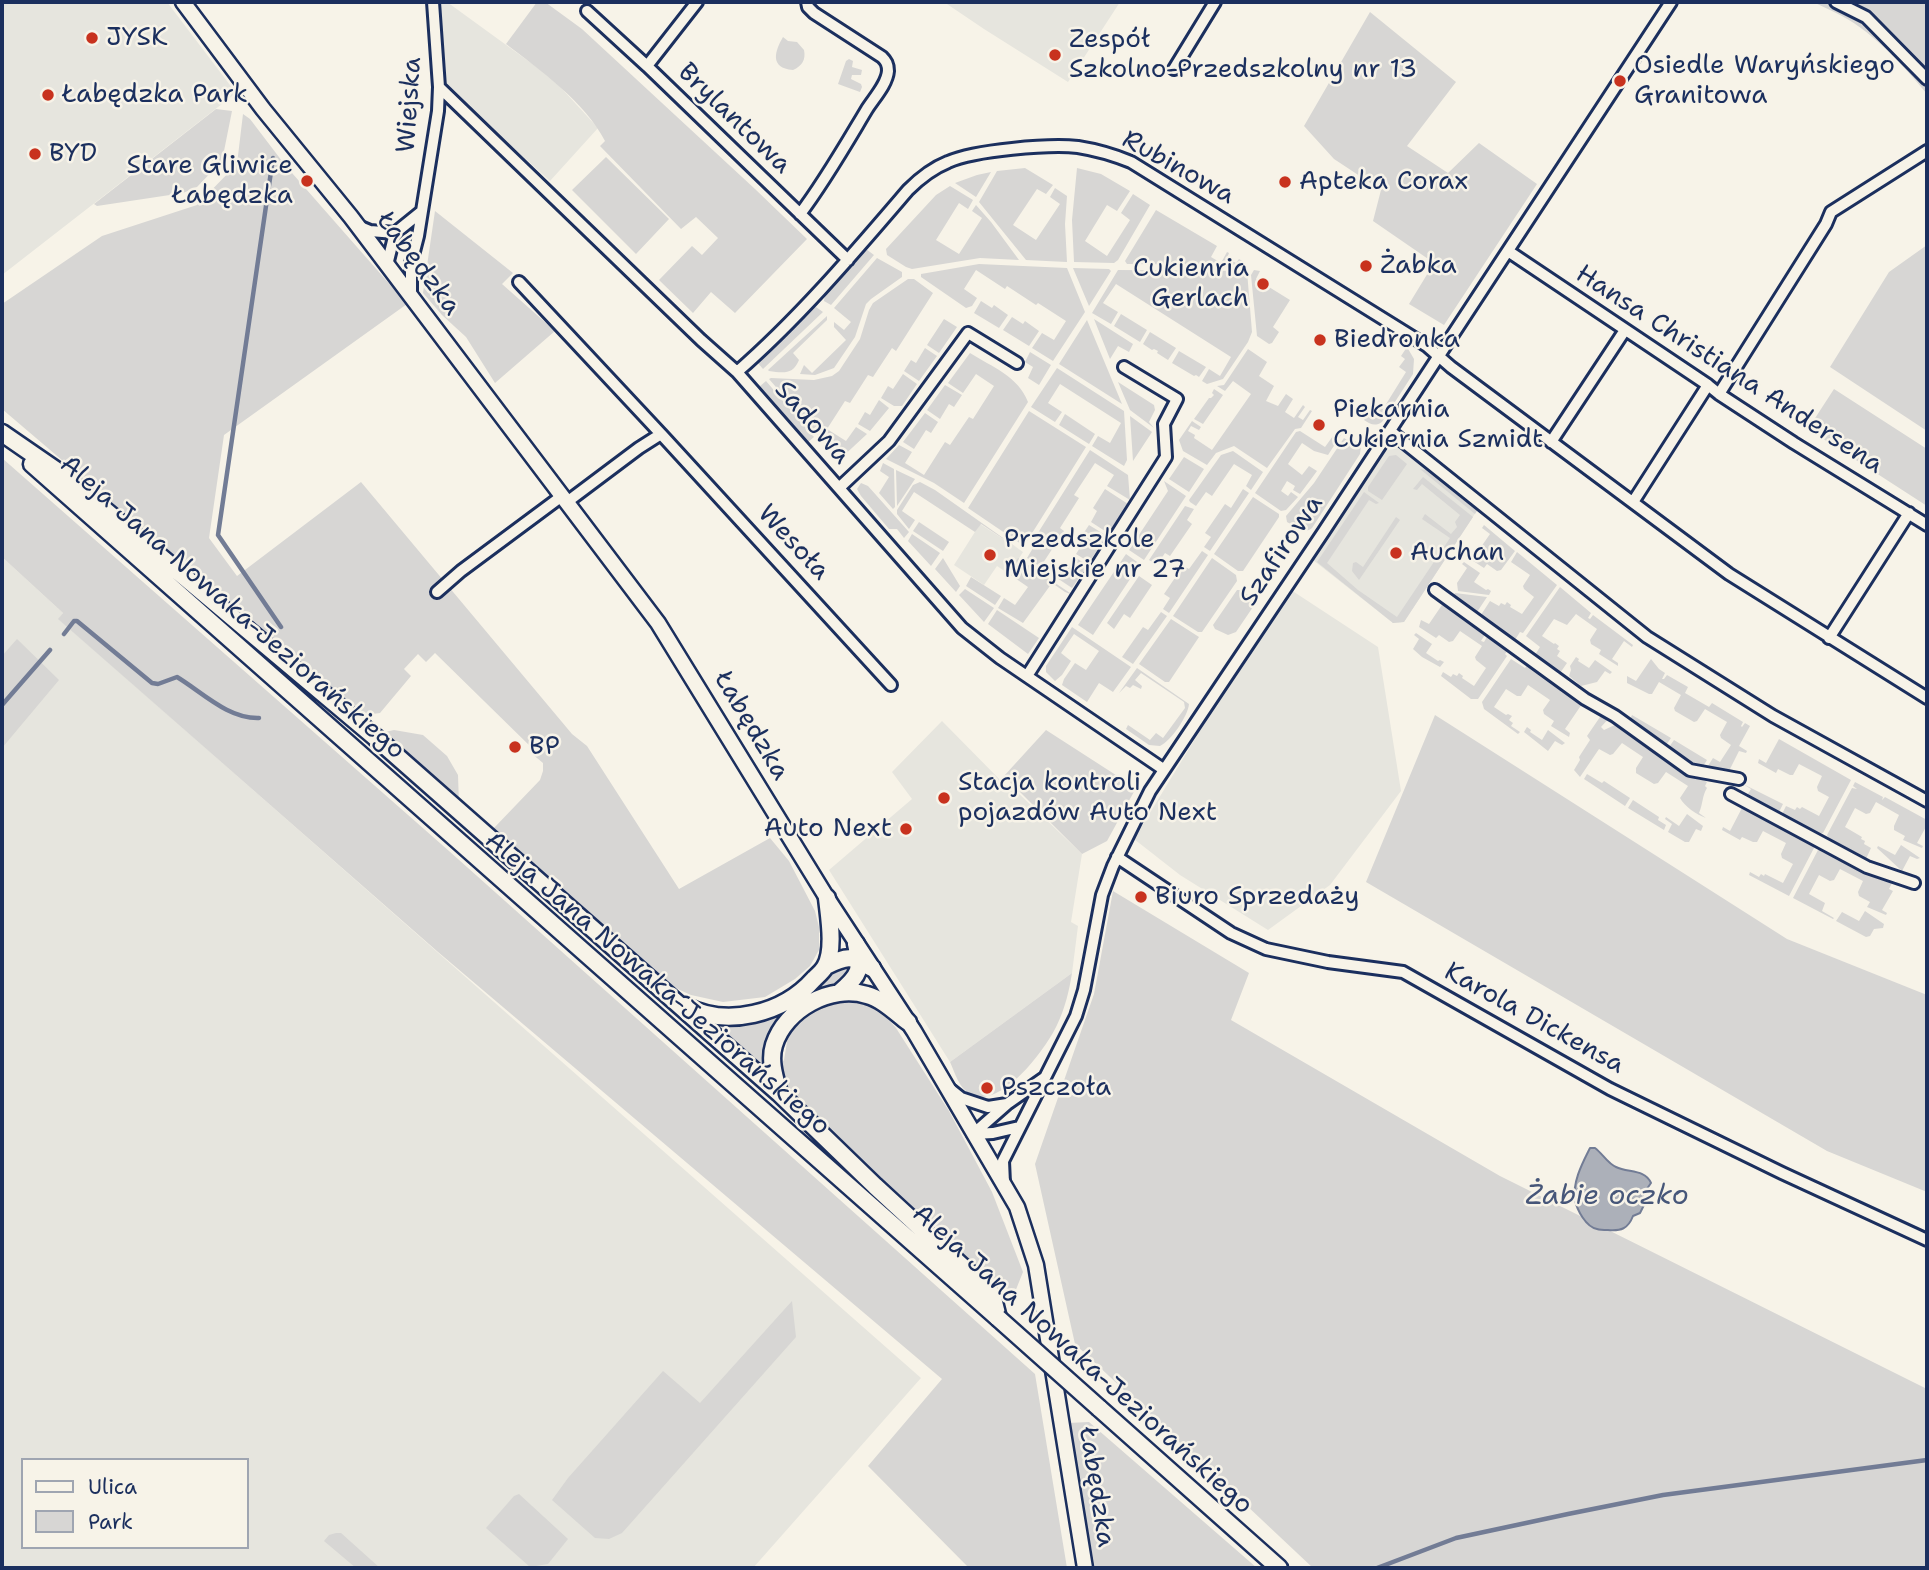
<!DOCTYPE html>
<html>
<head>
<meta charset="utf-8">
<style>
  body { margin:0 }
  #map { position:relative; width:1929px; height:1570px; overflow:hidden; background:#f7f3e8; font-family:"Shantell Sans",sans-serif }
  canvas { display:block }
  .frame { position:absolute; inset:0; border:4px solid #1b2f5e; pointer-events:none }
  .legend { position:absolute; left:21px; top:1458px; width:228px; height:91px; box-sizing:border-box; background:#f7f3e8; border:2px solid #9fa5b1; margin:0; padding:9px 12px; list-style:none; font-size:21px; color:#1b2f5e }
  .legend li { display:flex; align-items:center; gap:14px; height:35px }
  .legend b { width:35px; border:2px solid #9fa5b1 }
</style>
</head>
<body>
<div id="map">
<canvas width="1929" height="1570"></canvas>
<div class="frame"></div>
<ul class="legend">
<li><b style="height:9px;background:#f7f3e8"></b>Ulica</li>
<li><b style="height:19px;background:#d7d6d4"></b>Park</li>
</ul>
</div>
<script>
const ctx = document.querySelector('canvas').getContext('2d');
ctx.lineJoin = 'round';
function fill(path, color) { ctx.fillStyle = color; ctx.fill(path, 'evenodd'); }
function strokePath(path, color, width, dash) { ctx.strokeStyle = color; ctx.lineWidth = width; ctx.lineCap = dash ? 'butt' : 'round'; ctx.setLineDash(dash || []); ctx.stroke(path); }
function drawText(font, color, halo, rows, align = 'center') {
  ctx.font = font + ' "Shantell Sans",sans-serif'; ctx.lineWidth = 5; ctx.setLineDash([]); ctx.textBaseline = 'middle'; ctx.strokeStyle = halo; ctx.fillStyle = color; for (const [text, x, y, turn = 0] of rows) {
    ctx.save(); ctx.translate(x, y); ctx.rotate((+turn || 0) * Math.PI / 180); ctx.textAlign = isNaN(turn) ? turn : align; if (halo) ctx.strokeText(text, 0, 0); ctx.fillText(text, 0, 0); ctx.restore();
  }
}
const built = new Path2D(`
  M2,2H167L236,93L2,275Z
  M440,2H447L553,79L598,128L550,181L447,88Z
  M944,2H1120L1068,82L984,29Z
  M1399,447L1405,450L1478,509L1404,622L1393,623L1313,560L1386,451L1391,448Z
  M980,524L1023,552L1009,574L997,566L984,585L954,565Z
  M2,557L63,613L59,619L921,1378L753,1568H2ZM23,1460H247V1547H23Z
  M1291,590L1378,647L1401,791L1330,885L1268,930L1180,875L1134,839L1212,711Z
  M942,721L1010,790L1014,789L1082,854L1071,922L1078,926L1072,973L950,1062L829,870L912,799L892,772Z`);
const green = new Path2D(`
  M537,2H545L582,29L755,189L807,239L735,313L711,292L693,313L659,280L692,246L702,255L718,238L696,217L681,229L600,146L605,141C585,102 540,70 506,44Z
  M1813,2H1927V94C1904,66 1875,34 1842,16C1833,11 1823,7 1813,2Z
  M1370,12L1456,82L1407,146L1448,173L1479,143L1537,184L1444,325L1409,304L1434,263L1373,221L1381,190L1334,159L1304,126Z
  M783,37L788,41L797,42L804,50C806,60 802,66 793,70C769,68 775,51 783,37Z
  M849,59L853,61L852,67L862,70L861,75H852L851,79L861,84L862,87L860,92L838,84L846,61Z
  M216,109L232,111L222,161L197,187L183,193L97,206L94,204Z
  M243,114L250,119L285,165L407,304L224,435L209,538L237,576L361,482L572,734L587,746L679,889L770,838L789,861L815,911L819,927V950L810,966L795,979L765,997L723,1002L691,995L671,986L493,829L540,780L543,771V763L531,753L533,749L435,653L426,662L418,654L404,669L411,676L380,713L365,715L360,713L312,672L309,664L299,662L2,409V304L102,236L197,205L237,164Z
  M606,157L669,219L636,254L572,190Z
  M1025,168L1053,185L1046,194L1037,189L1013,225L1036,240L1060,204L1050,197L1055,188L1067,196L1065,224L1067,262L1026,260L979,202L997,171Z
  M1077,168L1101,174L1130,191L1117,211L1107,205L1085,241L1107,256L1130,220L1121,213L1133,194L1150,205L1118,260L1114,263L1074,262L1072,220Z
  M991,172L976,197L955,183L977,175Z
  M950,186L973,200L968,209L959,203L936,240L959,254L982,218L972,211L976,205L991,222L1019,260L980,258L912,269L906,267L887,255L886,249L936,195Z
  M1156,210L1217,246L1211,257L1221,263L1227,252L1229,253L1227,258L1236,263L1239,259L1244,262L1243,265L1127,264L1125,261Z
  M435,211L513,273L502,284L555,331L495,383L466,337L442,315L423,293Z
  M1927,245V431L1830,367L1889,272Z
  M866,249L874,255L831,305L824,301L825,294Z
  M877,258L902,272V277L871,299L866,304L855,337L834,368L815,375L800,374L804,365L812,373L846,340L834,327V322L844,330L851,322L834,308Z
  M979,264L1067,268L1085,312L1053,361L1032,348L1042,333L1054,340L1066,321L1038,303L1036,305L1007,286L1005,289L976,270L964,289L977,298L972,306L966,308L921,277V274Z
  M1073,268L1109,269L1111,271L1089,306Z
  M1118,270L1247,271L1252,332L1248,342L1223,379L1207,384L1202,381L1209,369L1220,376L1231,357L1116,284L1103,303L1118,312L1111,324L1092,313Z
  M1254,270L1260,271L1256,279L1290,300L1273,327L1279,332L1272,343L1269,344L1257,336L1251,275Z
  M908,279H914L933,293L896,351L892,348L873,377L868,375L850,403L845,401L827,429L846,441L856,427L867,434L839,460L769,379L771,378L814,380L832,376L839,371L860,339L869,310L873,303Z
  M981,301L992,308L994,305L1008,315L999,328L974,313Z
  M816,307L823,312L763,369L757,362L812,309Z
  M1121,314L1147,330L1140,342L1114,326Z
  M827,316V320L793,353L799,360C793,375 783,373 769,371L768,370Z
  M1012,317L1023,324L1025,321L1039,331L1029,346L1003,330Z
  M944,319L957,327L939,353L927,345Z
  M1094,319L1133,344L1129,352L1118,346L1110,359Z
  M1087,320L1122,404L1059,364Z
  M1150,332L1176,348L1168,360L1157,353L1158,351L1154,349L1152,350L1143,344Z
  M1407,347L1414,359L1413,374L1382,422C1375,427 1370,424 1364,420L1374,404L1383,409L1406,372L1399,367L1405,359L1401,356Z
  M925,348L937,356L919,381L904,371L911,360L916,363Z
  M1248,349L1267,362L1259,376L1274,386L1266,401L1278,406L1286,394L1293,399L1285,412L1294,418L1303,405L1305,407L1298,417L1303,420L1310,410L1312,411L1301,428L1295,429L1267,468L1234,446L1216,453L1207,465L1183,451L1179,440L1192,421L1201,427L1199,430L1191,426L1188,431L1195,435L1194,438L1212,450L1251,394L1233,381L1225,391L1217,386L1224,385Z
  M1179,351L1206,367L1199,377L1196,375L1194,376L1172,363Z
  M1030,352L1051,365L1039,385L1028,378L1033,367L1025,362Z
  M970,353C992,367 1018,376 1028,402L964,503L934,483L886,459L899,445L912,452L905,463L924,475L945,442L950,445L969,417L973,419L994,386L976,374L963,393L948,383Z
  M1057,368L1124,411L1127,460L1124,466L1092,446L1098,436L1110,443L1121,423L1060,384L1048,403L1062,412L1055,422L1031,407Z
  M903,374L917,384L902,406H894L881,398L888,386L893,389Z
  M766,381L814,437L807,443L759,387Z
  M1118,382L1154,405L1155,410L1149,422L1154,428L1130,410Z
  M945,385L962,395L954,407L949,404L940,419L927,410Z
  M1214,389L1223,395L1203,424L1194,419L1209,398H1211L1214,395L1212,393Z
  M1834,389L1927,449V506L1808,429Z
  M879,400L889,408L870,431L858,424L865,412L870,415Z
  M1029,411L1086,447L1024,546L968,508Z
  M925,413L938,422L931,433L926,430L914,449L903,442Z
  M1065,414L1095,434L1089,444L1059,425Z
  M1130,416L1152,432L1133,461Z
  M1338,429L1343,432L1328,455L1314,451L1302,443L1288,464L1302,475L1309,466L1317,471L1300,494L1293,490L1295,486L1287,481L1281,491L1288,496L1291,492L1298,497L1286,510L1281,511L1255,493L1296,432L1300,431L1325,447Z
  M1350,437L1361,446L1360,454L1312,528C1304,535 1295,526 1287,522L1286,516L1314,483L1344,438L1347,440Z
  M1090,450L1128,475L1130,500L1107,486L1114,475L1095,463L1074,495L1079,498L1060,528L1064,531L1043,563L1062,576L1074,557L1088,565L1072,588L1027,558L1039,538L1036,536Z
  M1233,451L1263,472L1251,490L1246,486L1252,475L1234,464L1212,496L1206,492L1196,506L1190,502L1189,500L1221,455Z
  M1396,455L1407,464L1382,500L1368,491V487L1389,456Z
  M1184,457L1204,469L1189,492L1169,479Z
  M2,458L449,851L1035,1374L1067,1568H969L868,1466L942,1379L438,952L58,619L63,613L2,557Z
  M883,463L894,469L895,507L893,509L879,493L889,477L880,471Z
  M1420,469L1431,471L1478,509L1475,514Z
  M896,470L915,479L897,506Z
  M1423,477L1473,517L1404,622L1393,623L1317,562L1364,492L1379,503L1376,504L1369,500L1327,563L1358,590L1397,617L1450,538L1422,519L1425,514L1451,534L1457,527L1455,522L1460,515L1422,484L1417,490L1413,489Z
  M1164,481L1186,496L1144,560L1129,550L1168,491Z
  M920,482L935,490L1023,552L981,524L975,532L914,492L902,511L915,520L909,529L897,514V510L913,485Z
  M861,483L868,486L909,532L904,538L897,529H889L861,496L857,489Z
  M1105,489L1128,504L1108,533L1091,522L1097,511L1093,508Z
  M1243,489L1249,493L1210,551L1204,547L1211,537L1205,533L1225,504L1231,508Z
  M1253,497L1279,514V517L1243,571H1238L1214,554Z
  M1185,506L1194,509L1187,520L1192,524L1170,556L1165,553L1157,565L1149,560Z
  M1396,517L1400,520L1359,580L1352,571L1353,563L1356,562L1363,567Z
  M919,522L949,542L943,551L913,531Z
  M1089,525L1107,536L1089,562L1076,554L1083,543L1079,540Z
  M1484,525L1515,551L1501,570L1497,571L1487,564L1484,568L1467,557L1468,554L1474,557L1490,534L1482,528Z
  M912,534L940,553L931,566L908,541Z
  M1202,551L1208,555L1169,613L1163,609L1170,598L1164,594L1183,566L1189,569Z
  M1517,552L1557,585L1523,633L1520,632L1513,643L1479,618L1490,601L1499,606L1501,603L1505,605L1507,602L1511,605L1510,607L1522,614L1534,597L1524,589L1523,586L1530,575L1511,562Z
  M1126,554L1140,564L1093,635L1078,625Z
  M943,558L960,586L956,592L935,569Z
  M1018,558L1073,595L1065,592L1052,583L1023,623L998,608L1004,598L1015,605L1028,587L1009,574Z
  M1212,558L1236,575L1237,581L1202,632H1198L1173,616Z
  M1464,562L1480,573L1474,582L1486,590L1488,589L1491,591L1489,595L1458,591L1457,583L1467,568L1462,564Z
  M1139,576L1152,585L1130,618L1124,614L1114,629L1107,623Z
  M971,577L1001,596L995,605L966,586Z
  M1560,587L1591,613L1588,618L1590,619L1593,615L1633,645L1632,647L1624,641L1612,659L1618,663V666L1599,654L1601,650L1591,644L1590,640L1597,629L1576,614L1567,625L1554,619L1542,636L1554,644L1555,643L1559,646L1557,649L1560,651L1557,656L1567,663L1558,676L1533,658L1540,647L1526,636Z
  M965,589L994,608L984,622L959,595Z
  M1237,590H1240L1254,599L1255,604L1236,632L1228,635L1215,629L1213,625Z
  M1455,593L1487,597L1475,615L1452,598Z
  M1444,602L1486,633L1481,641L1484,642L1488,635L1508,650L1505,654L1507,656L1478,699H1471L1441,676L1443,672L1451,677L1453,674L1457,676L1459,673L1463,676L1462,678L1474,686L1486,668L1476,660L1475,657L1482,646L1460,631L1453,641L1449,642L1439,635L1436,638L1419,627L1421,620L1429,624Z
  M997,610L1039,638L1028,654L988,624Z
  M1161,612L1167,616L1133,664L1122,657L1143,627L1148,630Z
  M1171,619L1199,637L1169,682H1165L1139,664Z
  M1072,627L1131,667L1113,692L1099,683L1087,702L1062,685L1064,679L1075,663L1086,670L1099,651L1074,634L1061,653L1071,661L1062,675L1055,681L1046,672V666Z
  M1416,633L1432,644L1426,653L1438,661L1440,660L1444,662L1440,667L1422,657L1413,649L1419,639L1414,635Z
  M17,639L59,680L2,748V656Z
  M1576,657L1579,659L1578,661L1589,668L1595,660L1612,672L1610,674L1605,671L1597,682L1581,686L1569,676L1571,670L1570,666Z
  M1511,659L1525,668L1528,664L1582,704L1565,729L1570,733L1569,737L1551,726L1554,721L1544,714L1543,710L1550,700L1528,685L1521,696H1517L1506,689L1494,707L1506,715L1508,714L1512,716L1509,720L1513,723L1511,726L1520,732L1518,734L1484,709L1482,702Z
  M1651,659L1659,669L1665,673L1662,679H1664L1667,675L1688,687L1685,693L1709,707L1712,703L1743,722L1741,726L1742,727L1745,723L1750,726L1739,746L1747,751L1746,753L1739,751L1728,773L1706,769L1713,758L1720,762L1731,745L1721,738L1720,735L1727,722L1705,709L1697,721L1694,722L1675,711L1674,708L1681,695L1659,682L1652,694H1649L1627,683V676L1636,681Z
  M1137,668L1189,704C1188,716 1171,741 1160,746L1149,745L1126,729L1128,725L1150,740L1156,733L1163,738L1185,708L1184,702L1141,673L1135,680L1142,686L1141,689L1133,685L1130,688L1126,686L1119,693Z
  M1435,715L1787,939L1927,995V1192L1827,1151L1366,882Z
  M1632,715L1671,738L1664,748L1629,722Z
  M1600,717H1610L1601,727L1604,730L1617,724L1688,774L1705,777L1703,780L1707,782L1705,786L1707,788C1702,796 1703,804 1699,813L1706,818C1697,815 1684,806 1680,798L1688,786L1666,772L1658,783L1654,784L1636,773V768L1643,757L1622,743L1613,754L1610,755L1599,749L1580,777L1574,770L1580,760L1579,757L1590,740L1587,736Z
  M1527,727L1531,730L1530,732L1542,740L1548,730L1565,743L1562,745L1555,741L1548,751L1524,732Z
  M394,730L423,735L447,756L458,775L459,804L381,733Z
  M1046,730L1136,788L1107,841L1082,854L1004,776Z
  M1779,739L1851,780L1823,833L1816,834L1781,816L1786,806L1795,810L1797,807L1800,809L1802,807L1819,816L1829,797L1818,791L1817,787L1822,776L1799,764L1793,775H1790L1778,769L1776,773L1758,763L1759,759L1766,763Z
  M1674,740L1707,760L1702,768L1691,766L1667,750Z
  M1587,774L1602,783L1604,781L1630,798L1625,806L1584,779Z
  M1855,782L1883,797L1882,800L1885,797L1927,820V825L1917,843L1923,846L1922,848L1903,840L1905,836L1894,830V826L1899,815L1876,802L1870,813L1866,814L1855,808L1845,827L1862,837L1861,839L1865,841L1864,844L1871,848L1865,861L1830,842L1827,835L1852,788L1857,789L1853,786Z
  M1743,784L1783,804L1778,814L1746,797L1751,789Z
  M1633,800L1659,817L1658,820L1666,825L1664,830L1628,808Z
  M1743,806L1811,842L1814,848L1789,896L1749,875L1750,872L1759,877L1761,874L1764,876L1765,874L1783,883L1793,864L1782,858L1781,854L1786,843L1763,831L1757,842H1753L1742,837L1740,840L1722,830L1723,827L1730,831Z
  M1687,814L1703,826L1701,831L1696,829L1689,842H1685L1668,832L1672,824L1665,819L1666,817L1679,826Z
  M1901,845L1920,858L1917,859L1910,856L1902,871L1877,848L1878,846L1895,855Z
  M1825,849L1893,881L1889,889L1893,891L1882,910L1887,913L1886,915L1867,907L1870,902L1859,896L1858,892L1863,881L1840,869L1834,880L1830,881L1819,875L1809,894L1825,903L1822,911L1834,918L1833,919L1793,898L1818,850Z
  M1113,891L1249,973L1231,1020L1500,1176L1927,1389V1568H1313L1075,1344L1035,1164L1094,994Z
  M1865,911L1884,924L1883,928L1874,929L1870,936L1866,937L1836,921L1842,912L1859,921Z
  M852,966L845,982L806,998L766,1073L706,1021H745L838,967Z
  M1072,973C1069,992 1065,1008 1057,1025C1046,1049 1000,1111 970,1094C959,1088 955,1073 950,1062Z
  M854,1002L877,1007L896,1028L949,1111L992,1192L1023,1272L1015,1292L1005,1298L796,1100L785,1084L781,1064L784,1060L788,1036L802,1019L824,1005Z
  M792,1301L796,1337L622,1533L609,1539L595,1538L552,1500L568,1478L663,1371L700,1403Z
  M1089,1422L1257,1568H1095L1068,1423Z
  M519,1494L568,1539L548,1564L530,1567L486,1528L514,1496Z
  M336,1533H341L380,1568H356L324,1541L329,1535Z`);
const water = new Path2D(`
  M1590,1148H1595C1602,1153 1608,1164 1616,1167C1628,1173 1645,1169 1651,1183L1644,1193V1205L1640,1213L1633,1216C1628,1229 1621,1231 1608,1230C1604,1230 1600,1230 1597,1229C1586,1227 1577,1210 1575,1200C1572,1182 1583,1162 1590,1148Z`);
const stream = new Path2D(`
  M273,158L218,535L281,627
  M64,634L74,621H77L152,683L158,684L177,677C202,692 228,719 259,718
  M2,705L50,650
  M1377,1568L1456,1538L1568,1514L1663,1495L1927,1460`);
const street = new Path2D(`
  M1836,2L1866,17L1927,79
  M587,11L647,66L848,260
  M647,66L697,2
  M1174,69L1215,2
  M439,87L701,340L737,372L962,628L1000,658L1163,769
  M800,214C825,181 846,144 867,109C874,98 887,84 888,71C888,64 886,61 882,57L814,13L808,7L807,2
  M358,226L370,231L395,233
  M1508,251L1708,385L1719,394L1794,443L1927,525
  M387,265L395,233L421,212
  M519,282L661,434
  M411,296V263L418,236L438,111L439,87L433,2
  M737,372C800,317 854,253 908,190C920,178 933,168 948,162C975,150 1049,144 1078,147C1097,150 1114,155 1131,162L1427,346L1451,367L1729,574L1927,698
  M1719,394L1826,224L1831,212L1927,151
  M1390,431L1647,637L1773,716L1927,801
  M1551,442L1625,330
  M839,488L889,441L968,333L1017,363
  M567,502L639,448L661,434L891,685
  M1633,502L1708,385
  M1435,590L1585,699L1615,716L1690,770L1739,779
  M437,592L461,571L562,496
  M1829,638L1909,513
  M1027,676L1166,457L1164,424L1177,399L1124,367
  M1731,794L1867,867L1914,883
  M1117,857L1231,933L1266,949L1328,962L1403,972L1610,1089L1782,1173L1927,1240
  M951,1090L961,1098L988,1107L1007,1104
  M973,1134L1007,1104L1044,1078
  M973,1134L993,1133L1019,1127
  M1004,1183L1003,1161L1076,1016L1084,990L1102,895L1113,866L1150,791L1324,531L1671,2`);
const secondary = new Path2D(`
  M183,2L263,109L351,217L658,623L827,898L914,1031L1017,1207L1036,1265L1085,1568`);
const primary = new Path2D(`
  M2,433L63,475L375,737L779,1093L875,1186L992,1294L998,1318
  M32,464L998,1318
  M826,966C849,955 851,956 872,968
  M840,992C860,975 862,969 856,944
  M685,1006C727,1028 783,1014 814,979C817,976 822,972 825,967C835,950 829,917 827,898
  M779,1093C775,1078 769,1061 774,1045C785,1009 831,984 867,995C882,999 895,1012 908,1022
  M1099,1408L1279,1568`);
const primaryBridge = new Path2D(`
  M998,1318L1099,1408`);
const markers = [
  [92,38,7,"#c8321e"],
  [1055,55,7,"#c8321e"],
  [1620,81,7,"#c8321e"],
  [48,95,7,"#c8321e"],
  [35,154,7,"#c8321e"],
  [307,181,7,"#c8321e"],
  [1285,182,7,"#c8321e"],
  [1366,266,7,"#c8321e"],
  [1263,284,7,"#c8321e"],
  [1320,340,7,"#c8321e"],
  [1319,425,7,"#c8321e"],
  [1396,553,7,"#c8321e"],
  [990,555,7,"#c8321e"],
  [515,747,7,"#c8321e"],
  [944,798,7,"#c8321e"],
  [906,829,7,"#c8321e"],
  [1141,897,7,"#c8321e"],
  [987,1088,7,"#c8321e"]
];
const poiNames = [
  ["JYSK",106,38],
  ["Zespół",1069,40],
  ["Szkolno-Przedszkolny nr 13",1069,70],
  ["Osiedle Waryńskiego",1634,66],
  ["Granitowa",1634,96],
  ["Łabędzka Park",62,95],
  ["BYD",49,154],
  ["Stare Gliwice",293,166,"right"],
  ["Łabędzka",293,196,"right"],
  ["Apteka Corax",1299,182],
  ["Żabka",1380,266],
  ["Cukienria",1249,269,"right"],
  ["Gerlach",1249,299,"right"],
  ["Biedronka",1334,340],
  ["Piekarnia",1333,410],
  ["Cukiernia Szmidt",1333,440],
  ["Przedszkole",1004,540],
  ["Miejskie nr 27",1004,570],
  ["Auchan",1410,553],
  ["BP",529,747],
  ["Stacja kontroli",958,783],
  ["pojazdów Auto Next",958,813],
  ["Auto Next",892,829,"right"],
  ["Biuro Sprzedaży",1155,897],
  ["Pszczoła",1001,1088]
];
const streetNames = [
  ["Wiejska",410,105,-86],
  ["Brylantowa",734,119,44],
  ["Rubinowa",1178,168,29],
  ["Łabędzka",418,264,53],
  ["Hansa Christiana Andersena",1729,370,33],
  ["Sadowa",812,423,49],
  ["Wesoła",793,543,47],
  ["Szafirowa",1282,551,-56],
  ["Aleja Jana Nowaka-Jeziorańskiego",232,608,41],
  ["Łabędzka",751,726,59],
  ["Aleja Jana Nowaka-Jeziorańskiego",657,984,41],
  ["Karola Dickensa",1534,1019,29],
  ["Aleja Jana Nowaka-Jeziorańskiego",1082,1360,42],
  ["Łabędzka",1096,1487,81]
];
const waterNames = [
  ["Żabie oczko",1607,1197]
];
fill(built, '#e6e5de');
fill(green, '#d7d6d4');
fill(water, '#acb0b9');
strokePath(water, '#727c95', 2);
strokePath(stream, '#727c95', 4.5);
strokePath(street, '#1b2f5e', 16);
strokePath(secondary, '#1b2f5e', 19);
strokePath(primary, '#1b2f5e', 21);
strokePath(street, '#f7f3e8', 10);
strokePath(secondary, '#f7f3e8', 14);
strokePath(primary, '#f7f3e8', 16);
strokePath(primaryBridge, '#1b2f5e', 21, []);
strokePath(primaryBridge, '#f7f3e8', 16);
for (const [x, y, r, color] of markers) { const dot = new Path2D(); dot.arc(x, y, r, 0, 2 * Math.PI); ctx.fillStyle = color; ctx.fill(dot); strokePath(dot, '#f7f3e8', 2.5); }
drawText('26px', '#1b2f5e', '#f7f3e8', poiNames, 'left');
drawText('26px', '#1b2f5e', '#f7f3e8', streetNames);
drawText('italic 28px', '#465679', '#f7f3e8', waterNames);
</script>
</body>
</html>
